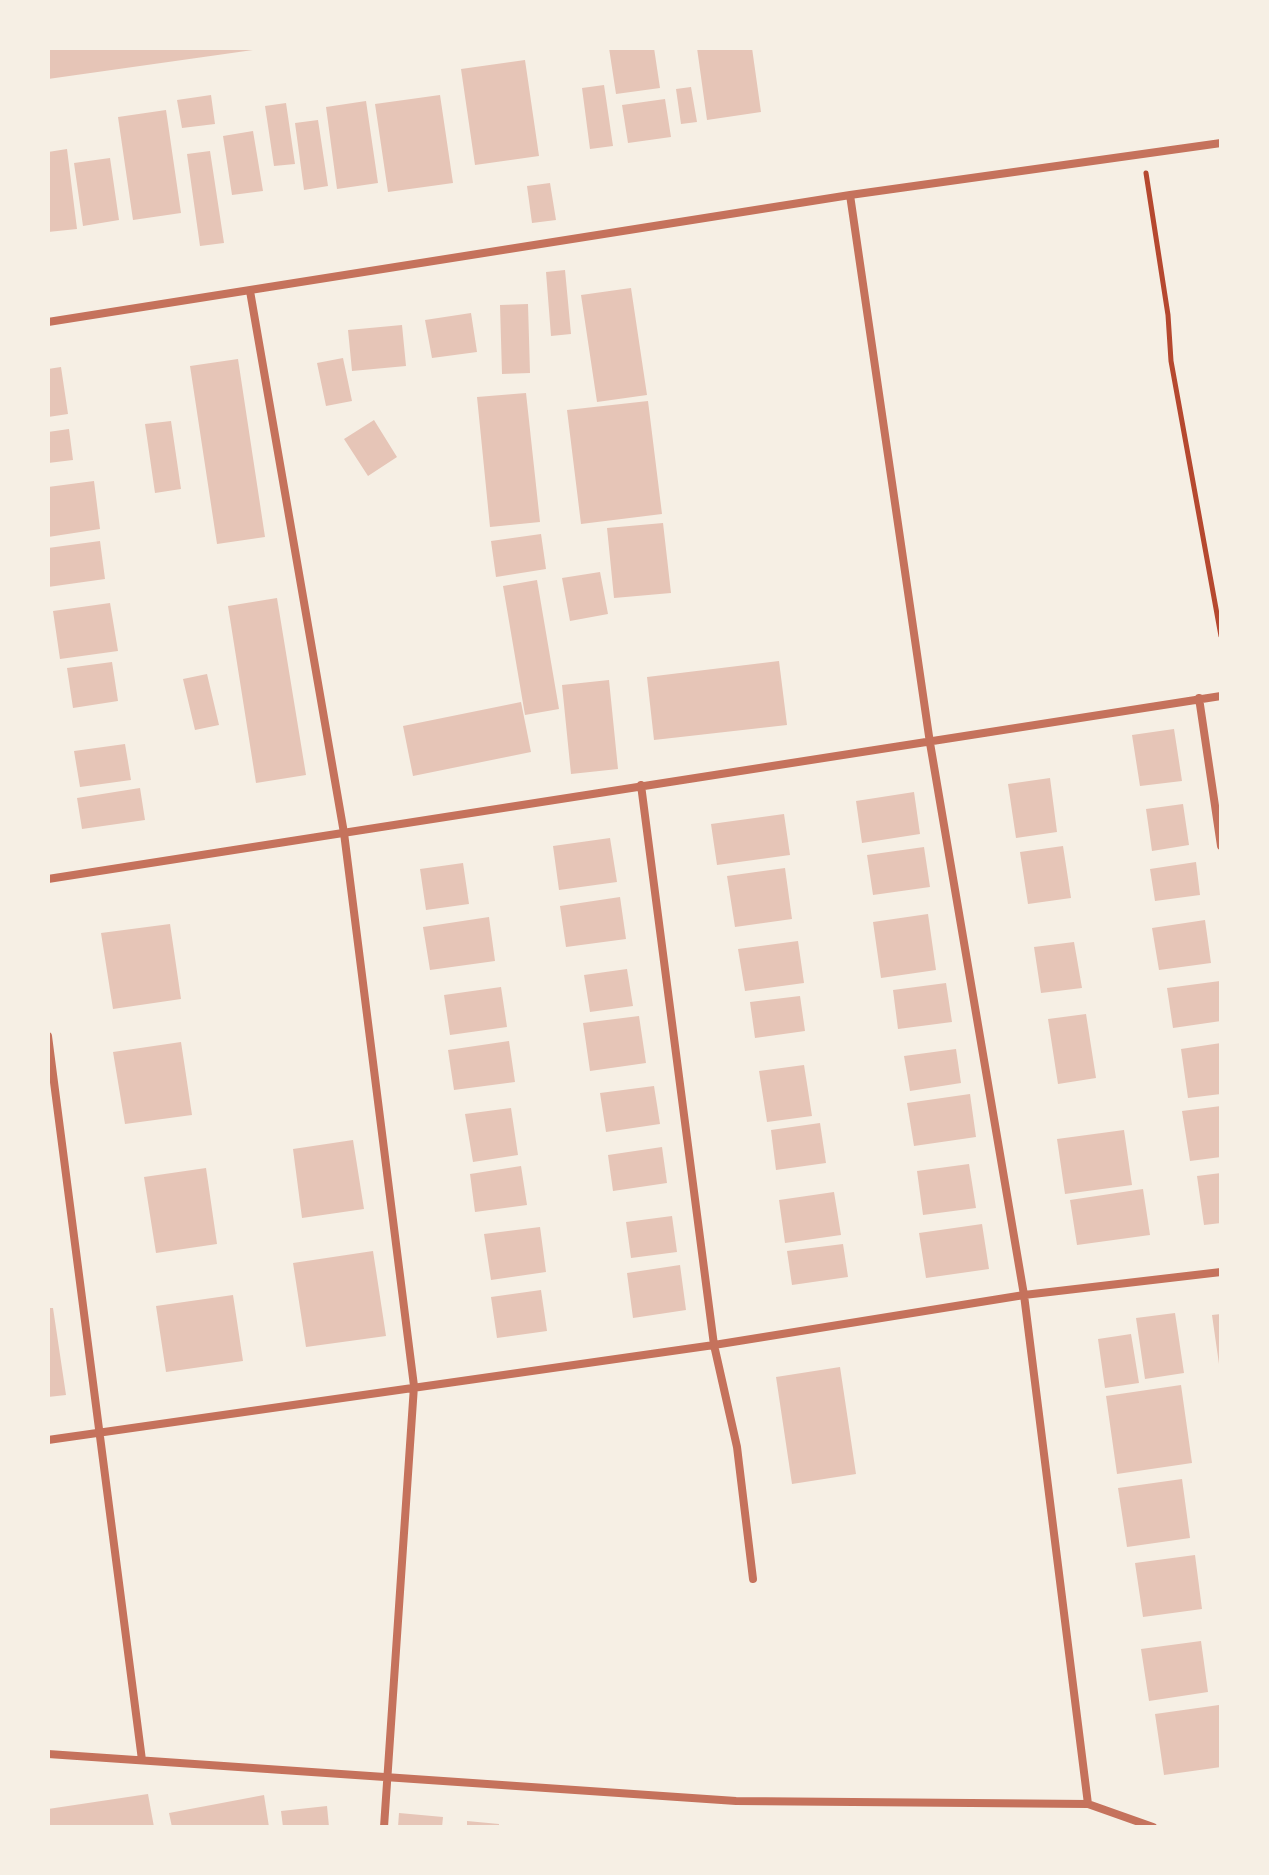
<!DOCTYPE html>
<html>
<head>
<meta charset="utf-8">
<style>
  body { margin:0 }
  #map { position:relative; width:1269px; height:1875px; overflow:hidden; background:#f6efe4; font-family:"Nunito Sans",sans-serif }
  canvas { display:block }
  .frame { position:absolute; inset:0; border:50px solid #f6efe4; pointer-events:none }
</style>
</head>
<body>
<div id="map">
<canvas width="1269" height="1875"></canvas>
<div class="frame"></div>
</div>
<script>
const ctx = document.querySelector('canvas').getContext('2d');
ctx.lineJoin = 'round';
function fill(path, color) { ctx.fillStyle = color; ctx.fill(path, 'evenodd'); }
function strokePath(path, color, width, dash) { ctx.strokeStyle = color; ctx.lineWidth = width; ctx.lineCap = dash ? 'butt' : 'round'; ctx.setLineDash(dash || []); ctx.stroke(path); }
const building = new Path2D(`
  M48,48H253V50L48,79Z
  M609,48H654L660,88L616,94Z
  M697,48H752L761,112L707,120Z
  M525,60L539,156L475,165L461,69Z
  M604,85L613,146L590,149L582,88Z
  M691,87L697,122L681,124L676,89Z
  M211,95L215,124L182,128L177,100Z
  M440,95L453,183L388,192L375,104Z
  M665,99L671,137L628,143L622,105Z
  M366,101L378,183L337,189L326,107Z
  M286,103L295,164L274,166L265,106Z
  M166,110L181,213L133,220L118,117Z
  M318,120L328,186L304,190L295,123Z
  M253,131L263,191L232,195L223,136Z
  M67,149L77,229L48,232V152Z
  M210,151L224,243L200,246L187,154Z
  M110,158L119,220L83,226L74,163Z
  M550,183L556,220L532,223L527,186Z
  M565,270L571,334L551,336L546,272Z
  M631,288L647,395L597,402L581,295Z
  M528,304L530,373L502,374L500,305Z
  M471,313L477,352L432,358L425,320Z
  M402,325L406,366L352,371L348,330Z
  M343,358L352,401L326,406L317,363Z
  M238,359L265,537L217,544L190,366Z
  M61,367L68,414L48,417V369Z
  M526,393L540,522L490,527L477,397Z
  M648,401L662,514L581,524L567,410Z
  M374,420L397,457L368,476L344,439Z
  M171,421L181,489L155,493L145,424Z
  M69,429L73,460L48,463V432Z
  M94,481L100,529L48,537V487Z
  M663,523L671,593L614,598L607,528Z
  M541,534L546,569L496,577L491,541Z
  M100,541L105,579L48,587V548Z
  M600,572L608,614L570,621L562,578Z
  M537,580L559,709L525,715L503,586Z
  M277,598L306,775L256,783L228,606Z
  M110,603L118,651L60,659L53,611Z
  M779,661L787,725L654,740L647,677Z
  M112,662L118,701L73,708L67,668Z
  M207,674L219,725L195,730L183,679Z
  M609,680L618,769L571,774L562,685Z
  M521,702L531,752L413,776L403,726Z
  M1174,729L1182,781L1140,786L1132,735Z
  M125,744L131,780L80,787L74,751Z
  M1050,778L1057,832L1016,838L1008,784Z
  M140,788L145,820L82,829L77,798Z
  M914,792L920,834L862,843L856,801Z
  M1183,804L1189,845L1152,851L1146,809Z
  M784,814L790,855L717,865L711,824Z
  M610,838L617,882L559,890L553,846Z
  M1063,846L1071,898L1028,904L1020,852Z
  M924,847L930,887L873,895L867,855Z
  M1196,862L1200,895L1155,901L1150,869Z
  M463,863L469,904L426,910L420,869Z
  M785,868L792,919L735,927L727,876Z
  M620,897L626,939L566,947L560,906Z
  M928,914L936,970L881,978L873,922Z
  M489,917L495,961L430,970L423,927Z
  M1205,920L1211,963L1159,970L1152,928Z
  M170,924L181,999L113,1009L101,933Z
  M798,941L804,983L745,991L738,949Z
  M1074,942L1082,988L1041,993L1034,947Z
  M627,969L633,1006L590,1012L584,975Z
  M1220,981L1221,1021L1173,1028L1167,988Z
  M946,983L952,1022L898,1029L893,990Z
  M501,987L507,1027L450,1035L444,995Z
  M800,996L805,1031L755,1038L750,1002Z
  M1086,1014L1096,1078L1058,1084L1048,1019Z
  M639,1016L646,1063L590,1071L583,1023Z
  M509,1041L515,1082L454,1090L448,1050Z
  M181,1042L192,1115L125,1124L113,1052Z
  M1221,1043V1094L1188,1098L1181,1049Z
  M956,1049L961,1083L910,1091L904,1056Z
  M804,1065L812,1116L767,1122L759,1071Z
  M654,1086L660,1124L606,1132L600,1093Z
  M970,1094L976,1137L914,1146L907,1103Z
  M1221,1106V1157L1190,1161L1182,1111Z
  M511,1108L518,1155L473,1162L465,1114Z
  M820,1123L826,1163L776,1170L771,1130Z
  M1124,1130L1132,1185L1065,1194L1057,1139Z
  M353,1140L364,1209L302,1218L293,1149Z
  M662,1147L667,1183L613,1191L608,1155Z
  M969,1164L976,1208L923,1215L917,1171Z
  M521,1166L527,1205L475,1212L470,1174Z
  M206,1168L217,1244L156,1253L144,1177Z
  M1221,1173V1223L1204,1225L1197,1176Z
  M1143,1189L1150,1235L1077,1245L1070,1200Z
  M834,1192L841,1235L785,1243L779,1200Z
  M672,1216L677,1252L631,1258L626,1222Z
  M982,1224L989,1269L926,1278L919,1233Z
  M540,1227L546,1272L491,1280L484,1234Z
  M843,1244L848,1277L792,1285L787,1251Z
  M373,1251L386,1336L306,1347L293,1263Z
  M680,1265L686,1310L633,1318L627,1273Z
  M541,1290L547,1331L497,1338L491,1297Z
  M233,1295L243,1361L166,1372L156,1306Z
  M48,1308H53L66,1395L48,1397Z
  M1175,1313L1184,1373L1145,1379L1136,1318Z
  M1221,1314V1364H1219L1212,1315Z
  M1131,1334L1139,1383L1105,1388L1098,1339Z
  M840,1367L856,1474L792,1484L776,1377Z
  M1181,1385L1192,1463L1117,1474L1106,1396Z
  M1182,1479L1190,1538L1127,1547L1118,1488Z
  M1195,1555L1202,1609L1143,1617L1135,1563Z
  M1201,1641L1208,1692L1149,1701L1141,1649Z
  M1219,1705L1221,1767L1164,1775L1155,1714Z
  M148,1794L154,1827H48V1809Z
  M264,1795L269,1827H172L169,1813Z
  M327,1806L329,1827H283L281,1811Z
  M399,1813L443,1817L442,1827H398Z
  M467,1821L499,1824V1827H467Z`);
const path = new Path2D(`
  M1146,173L1168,315L1171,361L1221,636`);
const minor = new Path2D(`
  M850,195L930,743L1024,1295L1088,1804
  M250,291L344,833L414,1386L384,1827
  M48,322L850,195L1221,143
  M1199,698L1221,846
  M641,785L714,1345L737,1447L753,1579
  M48,879L1221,696
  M48,1036L142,1760
  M48,1440L714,1345L1024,1295L1221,1272
  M48,1754L736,1801L1088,1804L1153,1827`);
fill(building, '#e6c5b7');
strokePath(path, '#b5482f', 5);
strokePath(minor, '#c5725c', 8);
</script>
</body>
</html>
